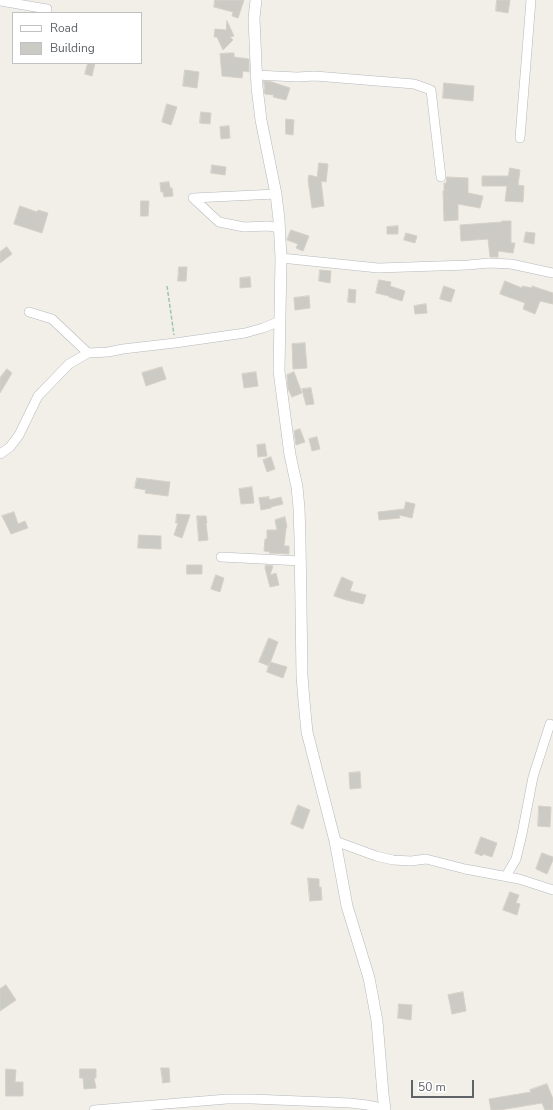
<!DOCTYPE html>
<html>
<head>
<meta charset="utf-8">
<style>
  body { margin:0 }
  #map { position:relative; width:553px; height:1110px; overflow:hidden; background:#f1efe8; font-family:"Nunito Sans",sans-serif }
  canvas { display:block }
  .legend { position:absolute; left:12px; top:12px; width:130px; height:52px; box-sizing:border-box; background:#fff; border:1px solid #bfc1c3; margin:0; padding:5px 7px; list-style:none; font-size:12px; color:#5f6368 }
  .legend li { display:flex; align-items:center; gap:8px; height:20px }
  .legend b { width:20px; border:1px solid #bfc1c3 }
  .scale { position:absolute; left:411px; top:1080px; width:63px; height:18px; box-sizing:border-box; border:2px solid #5f6368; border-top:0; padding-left:5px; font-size:12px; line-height:14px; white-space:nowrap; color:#5f6368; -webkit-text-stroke:3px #fff; paint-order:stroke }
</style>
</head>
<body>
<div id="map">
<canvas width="553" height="1110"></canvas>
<ul class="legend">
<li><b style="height:5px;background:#fff"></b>Road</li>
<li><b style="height:11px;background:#cccac5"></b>Building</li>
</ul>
<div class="scale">50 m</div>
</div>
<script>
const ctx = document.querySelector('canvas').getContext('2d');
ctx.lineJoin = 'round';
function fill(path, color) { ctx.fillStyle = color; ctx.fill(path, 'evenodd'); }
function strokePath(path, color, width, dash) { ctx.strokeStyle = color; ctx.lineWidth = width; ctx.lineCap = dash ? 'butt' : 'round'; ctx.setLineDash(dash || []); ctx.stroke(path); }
const building = new Path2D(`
  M215,0H244L238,18L232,16L233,12L214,7Z
  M497,0H510L508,13L496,11Z
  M227,21L234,36L230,37L233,40L223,50L217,37H214L215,29L226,30Z
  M229,53H234V57L249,59V72L243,71L242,78L222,76L220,54Z
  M88,63H95L92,76L85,74Z
  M185,70L199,72L197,88L183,86Z
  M264,81L272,82L290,88L286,100L273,97L274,95L265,94Z
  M444,83L474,86L473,101L443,98Z
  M167,104L177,107L171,125L162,122Z
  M201,112L211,113L210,124L200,123Z
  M286,119L294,120L293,135L286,134Z
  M229,126L230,138L221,139L220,127Z
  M319,163L328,164L326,182L321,181L324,206L312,208L308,180L309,175L317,177Z
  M212,165L226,167L225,175L211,173Z
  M510,168L520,170L518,185L524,186L523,202L505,201L507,186H482V176H508Z
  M447,177L468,178V193L483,196L480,208L458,204V220L444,221L443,191H444V183H446Z
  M169,182L170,188H172L173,196L164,197L163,192H161L160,183Z
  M141,201H149L148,216H141Z
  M20,206L37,212L38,210L48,213L42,233L14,224Z
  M502,221H511V243H515L513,253L498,251V257H490L488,239L461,241L460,225L502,222Z
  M398,226V234H387V227Z
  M291,230L309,236L303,251L296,248L298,244L287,240Z
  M526,232L535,233L534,244L524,242Z
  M406,233L417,236L415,243L404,240Z
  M7,247L12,254L0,263V252Z
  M179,267H187L186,281H178Z
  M320,270L331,271L330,283L319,281Z
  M250,277L251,287L240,288V278Z
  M379,280L391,282L390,286L405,291L402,301L389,297V296L376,293Z
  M505,281L522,288V286L532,288V286L553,293V304L540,301L535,314L523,309L525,303L500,294Z
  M444,286L455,290L451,302L440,299Z
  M349,289L356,290L355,303L348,302Z
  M309,296L310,308L295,310L294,298Z
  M426,304L427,313L415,314L414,306Z
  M305,343L307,368L293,369L292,344Z
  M162,367L166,379L146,386L142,373Z
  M7,369L12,373L0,393V378Z
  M256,372L258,386L244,388L242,374Z
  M294,372L302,393L292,397L288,389L287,375Z
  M311,388L314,404L306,405L302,389Z
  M300,429L305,442L296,445L294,431Z
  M317,437L320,449L312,451L309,439Z
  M265,444L267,456L258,457L257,445Z
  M271,457L275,469L267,472L263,460Z
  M137,478L170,482L168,496L145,493L146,490L135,488Z
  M252,487L254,503L241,504L239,489Z
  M269,497V500L281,497L283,504L271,507V508L261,510L259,498Z
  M406,502L415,504L412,518L399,515L400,518L379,520L378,512L404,509Z
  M14,512L18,524L25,521L28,528L11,534L2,516Z
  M177,514L190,515L182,538L174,535L178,523H176Z
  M197,516H206L207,523H206L208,540L199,541Z
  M285,517L287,527L286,528L284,546H289V554L269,553L270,552L264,551L265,539H267V530H277L275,520Z
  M139,535L161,536V549L138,548Z
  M187,565H202V574H187Z
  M266,565L273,566L270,575L276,573L279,585L270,587L265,568Z
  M216,575L224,578L220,592L211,589Z
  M342,577L353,582L350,591L366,595L363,604L346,600L334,596Z
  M269,638L278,642L269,666L259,662Z
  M270,662L287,667L283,678L267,672Z
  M360,772L361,788L350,789L349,773Z
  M298,805L310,810L303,829L291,824Z
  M539,806L551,807L550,827L538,826Z
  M481,837L497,843L492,857L483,854L482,856L475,853Z
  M542,853L553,857V860L547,874L536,869Z
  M308,878L319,879V887H321L322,900L310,901Z
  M510,892L519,895L516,903L520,904L517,915L503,910Z
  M6,985L16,1000L0,1011V989Z
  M463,992L466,1011L452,1014L448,995Z
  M399,1004L412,1005L411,1020L398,1018Z
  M161,1068H169L170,1082L163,1083Z
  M6,1069L16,1070L15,1082H23V1096H6Z
  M80,1069H96V1078H94L96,1088L84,1089L83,1078H80Z
  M547,1084L553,1099V1110H545L542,1103L500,1110H491L489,1099L531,1092L530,1090Z`);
const path = new Path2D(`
  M167,286L174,335`);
const minor = new Path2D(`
  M0,1L47,9
  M256,75L297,77L315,76L414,84L431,90L441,177
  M520,138L531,0
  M276,194L193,198L219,222L244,227L268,226L280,228
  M281,258L378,268L468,265L489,263L511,264L553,273
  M29,312L52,319L88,353
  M0,454L10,447L19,435L38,396L69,364L88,353L108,352L123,349L175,343L245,333L263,328L280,321
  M221,557L301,561
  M335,841L376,856L393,860L411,861L426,859L465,869L519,879L553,890
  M506,876L516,859L522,834L533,777L550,724
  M94,1110L227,1099H252L350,1103L367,1105L377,1107L382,1110`);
const tertiary = new Path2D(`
  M256,0L254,18L257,87L261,120L276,194L279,220L281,258L279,371L290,455L297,487L299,508L300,539L302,676L304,701L307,732L335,841L347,906L369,978L372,994L377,1021L383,1094L385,1110`);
fill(building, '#cccac5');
strokePath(building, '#d6d1c6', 1);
strokePath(minor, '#b5b8bc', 10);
strokePath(tertiary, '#b5b8bc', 12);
strokePath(path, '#9cc7a9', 1.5, [4, 2]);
strokePath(minor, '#fff', 9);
strokePath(tertiary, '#fff', 11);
</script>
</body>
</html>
